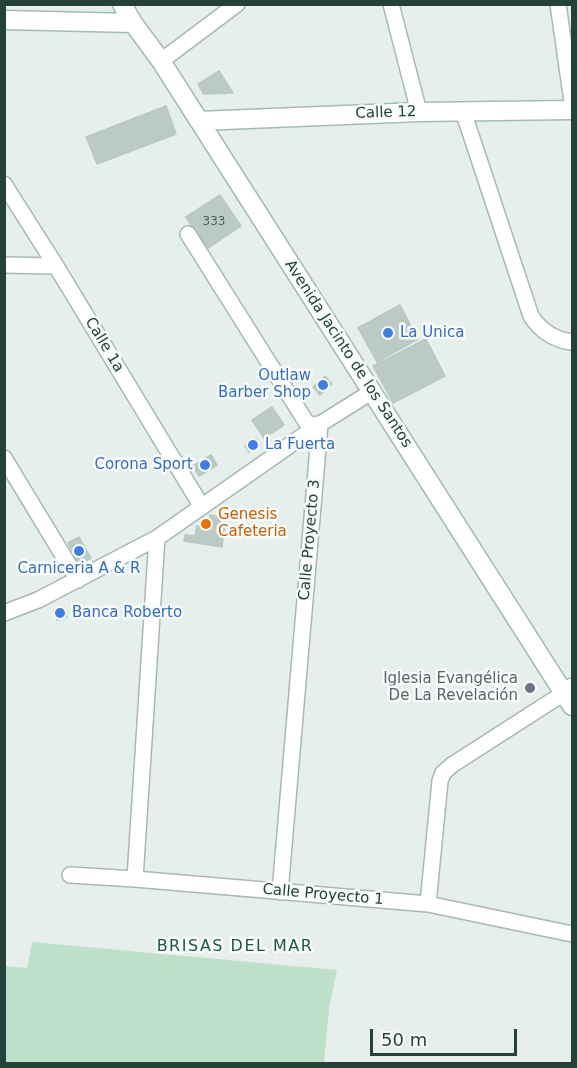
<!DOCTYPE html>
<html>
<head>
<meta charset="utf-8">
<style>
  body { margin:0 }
  #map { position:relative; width:577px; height:1068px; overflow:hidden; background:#e6efeb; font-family:"DejaVu Sans",sans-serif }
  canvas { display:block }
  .frame { position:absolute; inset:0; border:6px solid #24423a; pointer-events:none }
  .scale { position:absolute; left:370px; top:1029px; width:147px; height:27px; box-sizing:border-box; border:3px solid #24423a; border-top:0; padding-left:8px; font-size:18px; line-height:21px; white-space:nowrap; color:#24423a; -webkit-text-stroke:4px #f7fbf9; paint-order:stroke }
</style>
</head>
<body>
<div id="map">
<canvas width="577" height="1068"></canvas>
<div class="frame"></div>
<div class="scale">50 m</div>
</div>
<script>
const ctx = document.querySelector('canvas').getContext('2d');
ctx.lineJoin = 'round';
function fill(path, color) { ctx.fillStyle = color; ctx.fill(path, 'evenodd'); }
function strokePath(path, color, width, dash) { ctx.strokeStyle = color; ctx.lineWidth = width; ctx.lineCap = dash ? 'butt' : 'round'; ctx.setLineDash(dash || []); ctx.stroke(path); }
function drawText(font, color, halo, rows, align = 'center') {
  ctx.font = font + ' "DejaVu Sans",sans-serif'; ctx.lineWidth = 5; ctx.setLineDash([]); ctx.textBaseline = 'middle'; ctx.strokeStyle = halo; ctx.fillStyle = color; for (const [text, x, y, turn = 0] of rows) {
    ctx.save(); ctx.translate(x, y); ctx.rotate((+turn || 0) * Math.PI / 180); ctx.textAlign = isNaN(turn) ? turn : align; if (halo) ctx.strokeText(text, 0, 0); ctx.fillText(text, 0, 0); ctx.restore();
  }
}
const green = new Path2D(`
  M32,942L337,970L329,1009L324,1063H5V966L27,968Z`);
const building = new Path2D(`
  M219,71L233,93L204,94L198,84Z
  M166,106L176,134L97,164L86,137Z
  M220,195L241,226L207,249L186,217Z
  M400,305L418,339L377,362L358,328Z
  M426,339L445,376L393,403L373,366Z
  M325,376L332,384L320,395L313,387Z
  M272,407L284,425L264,438L252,420Z
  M256,438L260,445L249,452L245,446Z
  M211,455L217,465L199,476L193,466Z
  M210,515L221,517L220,523H225L222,547L184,541L185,535L195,536L197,526H202L203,519L209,520Z
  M79,537L91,558L79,564L68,543Z
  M64,608L67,617L57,620L54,610Z`);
const street = new Path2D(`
  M391,4L419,112
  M558,4L572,102
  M161,61L237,4
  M463,111L531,316C541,331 554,340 572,342
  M4,184L56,266L202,507
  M188,234L308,425L320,424L280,892
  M4,265L56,266
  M4,458L78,580
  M4,613L38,600L157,538L320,424L373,391
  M70,875L135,879L428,904L572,934
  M135,879L157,538
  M428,904L440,781L443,773L452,765L564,693L572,686`);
const secondary = new Path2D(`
  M122,4L133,23L161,61L572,706
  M4,20L133,23
  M199,121L419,112L572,110`);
const markers = [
  [388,333,6,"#3f7fe0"],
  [323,385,6,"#3f7fe0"],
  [253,445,6,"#3f7fe0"],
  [205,465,6,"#3f7fe0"],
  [206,524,6,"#e8710a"],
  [79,551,6,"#3f7fe0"],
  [60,613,6,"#3f7fe0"],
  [530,688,6,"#6b7280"]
];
const numberNames = [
  ["333",214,222]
];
const streetNames = [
  ["Calle 12",386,113,-2],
  ["Calle 1a",104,345,59],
  ["Avenida Jacinto de los Santos",348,354,57],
  ["Calle Proyecto 3",310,540,-85],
  ["Calle Proyecto 1",323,895,5]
];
const shopNames = [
  ["La Unica",400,333],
  ["Outlaw",311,376,"right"],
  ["Barber Shop",311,393,"right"],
  ["La Fuerta",265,445],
  ["Corona Sport",193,465,"right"],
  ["Carniceria A & R",79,569,"center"],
  ["Banca Roberto",72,613]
];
const foodNames = [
  ["Genesis",218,515],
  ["Cafeteria",218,532]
];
const worshipNames = [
  ["Iglesia Evangélica",518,679],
  ["De La Revelación",518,696]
];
const neighbourhoodNames = [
  ["BRISAS DEL MAR",235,947]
];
fill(green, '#bfe0c8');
fill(building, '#bbcac4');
strokePath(building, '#b8c9c2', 1.5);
strokePath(street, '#a8b8b2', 18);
strokePath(secondary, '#a4bbb3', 21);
strokePath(street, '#fff', 15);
strokePath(secondary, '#fff', 18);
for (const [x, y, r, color] of markers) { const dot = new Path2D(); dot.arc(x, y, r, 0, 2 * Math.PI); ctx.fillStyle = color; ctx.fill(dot); strokePath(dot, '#f7fbf9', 2); }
drawText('12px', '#4a645c', null, numberNames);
drawText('15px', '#24423a', '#f7fbf9', streetNames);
drawText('15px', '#366cbe', '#f7fbf9', shopNames, 'left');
drawText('15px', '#c56008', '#f7fbf9', foodNames, 'left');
drawText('15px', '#5b616d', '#f7fbf9', worshipNames, 'right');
ctx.letterSpacing = '1.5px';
drawText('16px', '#1f5548', '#f7fbf9', neighbourhoodNames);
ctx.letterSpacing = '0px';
</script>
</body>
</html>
